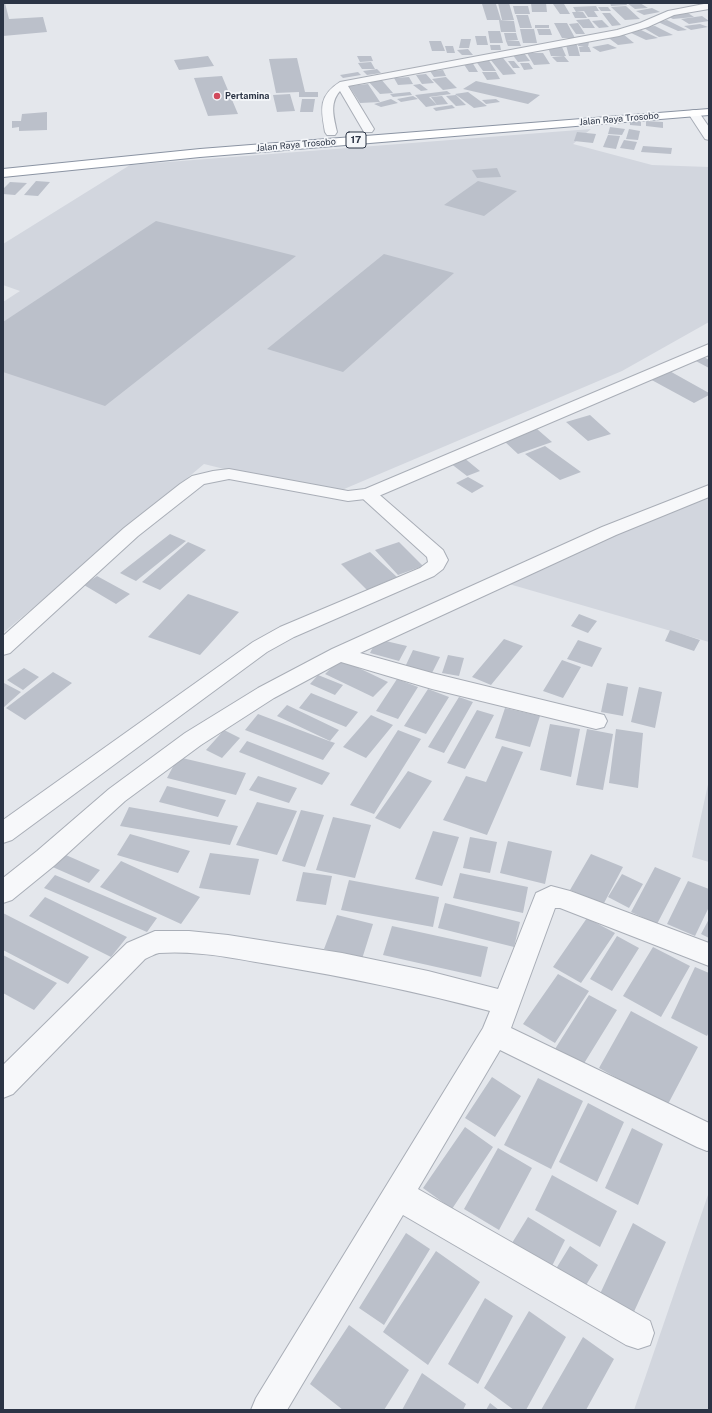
<!DOCTYPE html>
<html>
<head>
<meta charset="utf-8">
<style>
  body { margin:0 }
  #map { position:relative; width:712px; height:1413px; overflow:hidden; background:#e4e7ec; font-family:"Public Sans",sans-serif }
  canvas { display:block }
  .frame { position:absolute; inset:0; border:4px solid #2b3445; pointer-events:none }
</style>
</head>
<body>
<div id="map">
<canvas width="712" height="1413"></canvas>
<div class="frame"></div>
</div>
<script>
const ctx = document.querySelector('canvas').getContext('2d');
ctx.lineJoin = 'round';
function fill(path, color) { ctx.fillStyle = color; ctx.fill(path, 'evenodd'); }
function strokePath(path, color, width, dash) { ctx.strokeStyle = color; ctx.lineWidth = width; ctx.lineCap = dash ? 'butt' : 'round'; ctx.setLineDash(dash || []); ctx.stroke(path); }
function drawText(font, color, halo, rows, align = 'center') {
  ctx.font = font + ' "Public Sans",sans-serif'; ctx.lineWidth = 3.5; ctx.setLineDash([]); ctx.textBaseline = 'middle'; ctx.strokeStyle = halo; ctx.fillStyle = color; for (const [text, x, y, turn = 0] of rows) {
    ctx.save(); ctx.translate(x, y); ctx.rotate((+turn || 0) * Math.PI / 180); ctx.textAlign = isNaN(turn) ? turn : align; if (halo) ctx.strokeText(text, 0, 0); ctx.fillText(text, 0, 0); ctx.restore();
  }
}
const built = new Path2D(`
  M591,129L573,144L652,165L709,167V322L622,371L330,495L204,464L3,633V302L20,291L3,285V244L130,165Z
  M709,486V642L509,584Z
  M709,780V862L692,857Z
  M709,1192V1410H634Z`);
const building = new Path2D(`
  M3,3H5L9,19L43,17L47,32L3,36Z
  M498,3H509L514,20H502Z
  M531,3H546L547,12H532Z
  M610,3H626L627,5L611,6Z
  M627,3H640L648,8L635,9Z
  M482,4H496L501,20H487Z
  M553,4H564L570,14H560Z
  M513,6H528L530,14H515Z
  M596,6L599,11H594L598,17H588L584,11L576,12L573,7Z
  M626,6L640,19L625,20L611,7Z
  M598,7H608L611,11H601Z
  M652,8L660,12L644,15L636,11Z
  M572,12H583L587,18H575Z
  M602,13H610L621,25L612,26Z
  M688,13L694,17L673,19L667,16Z
  M516,15H528L532,28H520Z
  M702,16L709,21L689,24L681,19Z
  M589,19L595,28H583L576,20Z
  M499,20L514,21L516,32H501Z
  M602,20L609,27L599,28L592,21Z
  M667,20L687,30L678,31L658,22Z
  M554,23H567L575,38H562Z
  M578,23L585,34H576L569,24Z
  M700,24L708,27L691,30L684,26Z
  M535,25H549V28H535Z
  M655,26L673,35L659,37L642,27Z
  M520,29H534L537,43H523Z
  M537,29H550L552,35H539Z
  M641,30L658,38L646,40L629,32Z
  M488,31H500L503,43H490Z
  M504,33H516L518,40L506,41Z
  M623,34L634,43L618,45L606,36Z
  M475,36H486L488,45H477Z
  M461,39H471L469,48H459Z
  M429,41H441L445,51H432Z
  M506,41H519L521,46H508Z
  M579,42H589L588,47H589L591,52H580L579,47L584,46H578Z
  M608,44L617,48L600,52L592,47Z
  M490,45H500L501,50H491Z
  M566,45H577L580,56H569Z
  M445,46H453L455,53H447Z
  M548,47H562L566,56H551Z
  M468,49L473,55H462L457,50Z
  M524,53L530,61L518,62L512,54Z
  M527,53H543L550,64L534,65Z
  M208,56L214,66L179,70L174,60Z
  M357,56H371L373,61L360,62Z
  M564,56L569,62H557L552,57Z
  M297,58L305,92H318V97H299V92L276,93L269,59Z
  M503,58L516,74L503,75L490,59Z
  M488,59L496,71H483L475,60Z
  M508,61H514L520,68H513Z
  M371,62L375,69H362L358,63Z
  M472,62L478,72H469L463,63Z
  M520,63H529L533,69L524,70Z
  M377,69L381,73L367,75L363,71Z
  M443,70L446,76L434,77L430,71Z
  M358,72L361,75L343,78L340,75Z
  M482,72H496L500,79L487,80Z
  M426,74L434,83L422,84L416,75Z
  M222,76L238,114L208,116L194,78Z
  M409,77L413,84L398,85L394,78Z
  M446,77L457,88L443,90L432,79Z
  M380,78L393,93L380,94L367,80Z
  M476,81L540,95L528,104L463,89Z
  M368,84L380,102L360,103L349,86Z
  M420,84L428,90L421,91L413,85Z
  M447,91L451,94L429,97L437,105L426,107L415,95Z
  M410,92L412,95L393,97L390,94Z
  M468,92L487,106L474,108L455,94Z
  M290,94L295,111L277,112L273,95Z
  M456,95L466,105L456,106L446,96Z
  M413,96L418,99L401,102L397,99Z
  M442,96L448,104L437,105L431,97Z
  M302,99H315L313,112H300Z
  M391,99L398,103L381,107L374,104Z
  M496,99L500,102L486,104L482,100Z
  M452,105L455,108L436,111L433,108L439,107L440,108L439,107Z
  M47,112V130L19,131V127L12,128V121H21L22,114Z
  M630,121L641,122V126L630,125Z
  M646,121L663,122V128L646,126Z
  M610,127L625,129L622,135L608,134Z
  M629,129L640,131L638,140L626,139Z
  M577,132L596,134L593,143L574,141Z
  M608,135L620,136L616,149L603,147Z
  M624,140L637,142L634,150L620,148Z
  M643,146L672,148L671,154L641,152Z
  M497,168L501,177L477,178L472,170Z
  M36,181L50,182L38,196L24,195Z
  M478,181L517,191L484,216L444,205Z
  M10,182L27,183L15,195L3,194V189Z
  M156,221L296,256L105,406L3,372V322Z
  M384,254L454,273L343,372L267,349Z
  M701,355L709,360V368L692,359Z
  M666,369L709,393V395L694,403L648,378Z
  M590,415L611,434L588,441L566,422Z
  M537,429L552,442L518,454L504,441Z
  M545,446L581,472L560,480L525,454Z
  M463,457L480,471L467,476L450,463Z
  M468,477L484,486L472,493L456,483Z
  M170,534L186,541L136,581L120,573Z
  M188,542L206,550L160,590L142,582Z
  M399,542L423,566L398,575L375,550Z
  M370,552L397,577L367,590L341,564Z
  M97,576L130,594L116,604L84,585Z
  M188,594L239,612L200,655L148,637Z
  M579,614L597,621L588,633L571,626Z
  M670,630L700,640L694,651L665,641Z
  M377,639L407,646L399,661L370,653Z
  M504,639L523,646L491,685L472,677Z
  M578,640L602,648L592,667L567,659Z
  M413,650L440,657L432,673L405,667Z
  M448,655L464,658L459,676L442,673Z
  M340,659L388,682L373,697L325,674Z
  M562,660L581,667L563,698L543,691Z
  M24,668L39,677L23,690L7,680Z
  M53,672L72,683L25,720L6,708Z
  M318,675L343,685L335,695L310,684Z
  M397,679L418,687L398,719L376,711Z
  M4,683L21,692L3,708V684Z
  M607,683L628,687L623,716L601,712Z
  M639,687L662,692L655,728L631,722Z
  M428,689L449,697L426,734L404,726Z
  M311,693L358,712L346,727L299,708Z
  M459,697L473,702L444,753L428,747Z
  M287,705L339,730L330,741L277,716Z
  M505,708L540,716L530,747L495,738Z
  M477,710L494,715L465,769L447,763Z
  M258,714L329,741L335,743L323,760L245,730Z
  M371,715L393,725L366,758L343,747Z
  M550,724L580,729L571,777L540,770Z
  M587,729L613,734L603,790L576,785Z
  M616,729L643,733L638,788L609,783Z
  M224,730L240,738L222,758L206,750Z
  M398,730L421,739L374,814L350,805Z
  M247,741L330,773L322,785L239,752Z
  M502,746L523,752L487,835L443,820L466,776L486,782Z
  M178,757L246,773L236,795L167,778Z
  M408,771L432,781L400,829L375,818Z
  M258,776L297,788L289,803L249,790Z
  M167,786L226,800L218,817L159,802Z
  M257,802L297,811L277,855L236,845Z
  M129,807L238,826L230,845L120,826Z
  M301,810L324,815L305,867L282,861Z
  M333,817L371,825L355,878L316,870Z
  M433,831L459,837L442,886L415,879Z
  M130,834L190,851L178,873L117,855Z
  M470,837L497,842L490,873L463,868Z
  M508,841L552,851L545,884L500,873Z
  M59,852L100,870L89,883L48,865Z
  M210,853L259,859L250,895L199,888Z
  M591,854L623,867L603,905L570,890Z
  M121,861L200,897L181,924L100,887Z
  M655,867L681,878L657,924L631,912Z
  M303,872L332,876L326,905L296,901Z
  M460,873L528,887L523,913L453,898Z
  M622,874L643,884L629,908L608,897Z
  M55,875L157,918L147,932L44,888Z
  M349,880L439,897L433,927L341,910Z
  M688,881L709,889V907L695,936L667,924Z
  M45,897L127,937L111,957L29,916Z
  M445,903L520,922L514,947L438,928Z
  M3,913L89,957L68,984L3,950Z
  M337,915L373,924L362,959L324,949Z
  M587,918L615,933L581,983L553,967Z
  M709,919V938L701,934Z
  M392,926L488,947L481,977L383,955Z
  M617,936L639,948L612,991L590,979Z
  M653,947L690,966L661,1017L623,996Z
  M3,955L57,983L34,1010L3,993Z
  M695,967L709,973V1032L707,1036L671,1018Z
  M558,974L589,991L555,1043L523,1024Z
  M589,995L617,1010L583,1065L555,1049Z
  M631,1011L698,1047L667,1106L599,1068Z
  M492,1077L521,1096L495,1137L465,1118Z
  M538,1078L583,1101L551,1169L504,1145Z
  M588,1103L624,1122L597,1182L559,1162Z
  M465,1127L493,1147L452,1209L423,1188Z
  M632,1128L663,1144L638,1205L605,1188Z
  M498,1148L532,1168L499,1230L464,1209Z
  M552,1175L617,1211L600,1247L535,1210Z
  M528,1217L565,1240L551,1268L512,1243Z
  M633,1223L666,1242L632,1316L599,1296Z
  M406,1233L430,1249L384,1325L359,1308Z
  M570,1246L598,1265L582,1292L554,1272Z
  M436,1251L480,1282L428,1365L383,1332Z
  M485,1298L513,1316L478,1384L448,1364Z
  M529,1311L566,1337L526,1410H514L484,1388Z
  M349,1325L409,1370L384,1410H343L310,1384Z
  M583,1337L614,1359L586,1410H541Z
  M422,1373L466,1404L463,1410H402Z
  M490,1403L499,1410H486Z`);
const minor = new Path2D(`
  M709,3V9L674,15L648,27L619,36L348,86L374,129L372,132H364L340,91C329,103 334,118 337,132L335,135H327L325,132C321,109 318,96 340,82L617,30L640,23L668,11Z
  M709,485V497L616,535L360,653L432,673L604,715L607,721L604,727L596,729L432,689L341,662L274,698L201,745L125,801L55,865L12,900L3,903V878L37,851L109,789L185,733L258,688L332,649L602,527Z
  M368,489L374,490L443,550L448,560L443,569L434,576L294,637L267,652L12,840L3,843V820L253,642L280,627L420,568L428,562L427,557L362,498L359,494L362,490Z
  M551,886L570,891L709,943V966L560,908H555L511,1028L709,1123V1150L707,1151L697,1147L500,1050L418,1189L650,1321L654,1333L650,1345L638,1349L626,1345L403,1215L287,1410H251L256,1398L483,1028L490,1011C418,992 346,977 274,965C237,959 197,950 159,953C154,954 150,957 145,959L13,1094L3,1098V1065L127,943L155,931H189L228,935L342,953L428,971L498,989L536,893Z`);
const tertiary = new Path2D(`
  M694,110L698,111L709,127V140L705,139L688,113L690,111Z
  M709,344V355L374,498L348,501L229,479L204,484L138,536L10,653L3,655V636L124,528L180,484L192,476L213,471L229,469L348,491L365,489Z`);
const trunk = new Path2D(`
  M709,109V115L200,157L3,177V169L200,149Z`);
const markers = [
  [217,96,4,"#d1495b"]
];
const farPoinames = [
  ["Pertamina",225,96]
];
const farStreetnames = [
  ["Jalan Raya Trosobo",619,119,-5],
  ["Jalan Raya Trosobo",296,145,-5]
];
const shields = [
  [356,140,20]
];
const shieldNames = [
  ["17",356,140]
];
fill(built, '#d2d6de');
fill(building, '#bbc0ca');
strokePath(minor, '#a9aeb7', 2);
strokePath(tertiary, '#a9aeb7', 2);
strokePath(trunk, '#8b94a3', 2);
fill(minor, '#f7f8fa');
fill(tertiary, '#f7f8fa');
fill(trunk, '#fff');
for (const [x, y, r, color] of markers) { const dot = new Path2D(); dot.arc(x, y, r, 0, 2 * Math.PI); ctx.fillStyle = color; ctx.fill(dot); strokePath(dot, '#f4f6f9', 1.5); }
drawText('bold 9px', '#2b3445', '#f4f6f9', farPoinames, 'left');
drawText('9px', '#2b3445', '#f4f6f9', farStreetnames);
for (const [x, y, w] of shields) { const box = new Path2D(); box.roundRect(x - w / 2, y - 8, w, 16, 3); ctx.fillStyle = '#f4f6f9'; ctx.fill(box); strokePath(box, '#2b3445', 1); }
drawText('bold 10px', '#2b3445', null, shieldNames);
</script>
</body>
</html>
